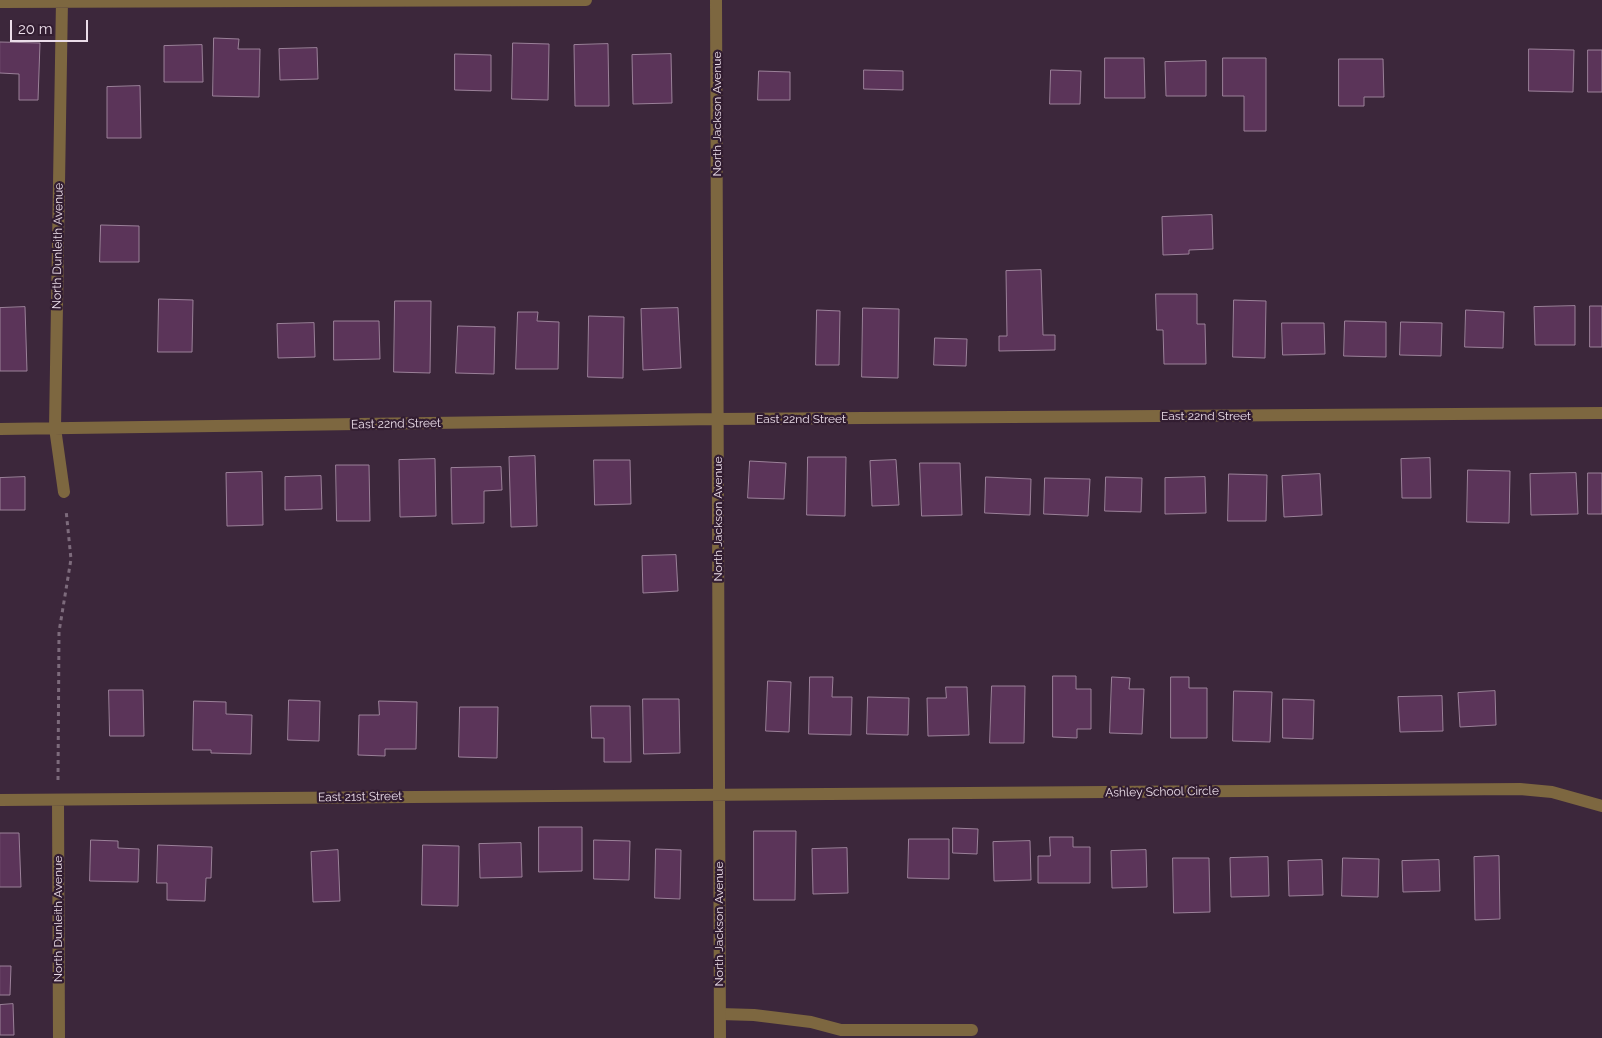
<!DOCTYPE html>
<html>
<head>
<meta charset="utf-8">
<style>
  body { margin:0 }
  #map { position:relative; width:1602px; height:1038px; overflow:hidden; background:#3c273b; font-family:Raleway,sans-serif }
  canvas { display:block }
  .scale { position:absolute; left:10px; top:20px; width:78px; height:22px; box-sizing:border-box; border:2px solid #ebdde9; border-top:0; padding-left:6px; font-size:15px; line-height:18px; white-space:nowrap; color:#ebdde9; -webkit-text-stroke:4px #321d31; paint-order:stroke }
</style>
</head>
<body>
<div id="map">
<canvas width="1602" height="1038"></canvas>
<div class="scale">20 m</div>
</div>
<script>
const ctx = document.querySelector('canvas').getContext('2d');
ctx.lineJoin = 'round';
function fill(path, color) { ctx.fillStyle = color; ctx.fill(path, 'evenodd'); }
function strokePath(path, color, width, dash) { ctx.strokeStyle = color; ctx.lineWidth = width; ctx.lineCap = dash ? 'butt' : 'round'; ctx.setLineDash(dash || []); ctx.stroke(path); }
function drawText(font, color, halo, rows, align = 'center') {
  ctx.font = font + ' Raleway,sans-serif'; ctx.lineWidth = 4.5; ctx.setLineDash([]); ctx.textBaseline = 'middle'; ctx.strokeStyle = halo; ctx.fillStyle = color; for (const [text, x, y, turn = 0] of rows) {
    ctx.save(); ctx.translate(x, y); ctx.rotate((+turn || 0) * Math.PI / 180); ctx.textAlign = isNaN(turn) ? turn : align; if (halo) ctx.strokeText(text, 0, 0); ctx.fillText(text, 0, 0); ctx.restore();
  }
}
const building = new Path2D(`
  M214,38L239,39L238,49H260L259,97L213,96Z
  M0,42L40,43L38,100H19V74L0,73Z
  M513,43L549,44L548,100L512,99Z
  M608,44L609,106H575L574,45Z
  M202,45L203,82H164V46Z
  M317,48L318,79L280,80L279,49Z
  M1529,49L1574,50L1573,92L1529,91Z
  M1588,50H1602V92H1588Z
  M455,54L491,55V91L455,90Z
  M671,54L672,103L633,104L632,55Z
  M1105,58H1144L1145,98H1105Z
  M1223,58H1266V131H1244V96H1223Z
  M1339,59H1383L1384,97H1364V106H1339Z
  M1206,61V96H1166L1165,62Z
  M864,70L903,71V90L864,89Z
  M1051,70L1081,71L1080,104H1050Z
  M759,71L790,72V100H758Z
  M140,86L141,138H107V87Z
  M1212,215L1213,249L1189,250V254L1163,255L1162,217Z
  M101,225L139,226V262H100Z
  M1041,270L1043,335H1055V350L999,351V336H1007L1006,271Z
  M1156,294H1197V324H1205L1206,364H1164L1163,330H1157Z
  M159,299L193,300L192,352H158Z
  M1234,300L1266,301L1265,358L1233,357Z
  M395,301H431L430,373L394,372Z
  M1575,306V345H1535L1534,307Z
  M1590,306H1602V347H1590Z
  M25,307L27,371H0V308Z
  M678,308L681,368L643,370L641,309Z
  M863,308L899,309L898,378L862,377Z
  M817,310L840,311L839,365H816Z
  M1466,310L1504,312L1503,348L1465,347Z
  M518,312H538L537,321L559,322L558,369H516Z
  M589,316L624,317L623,378L588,377Z
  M334,321H379L380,359L334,360Z
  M1345,321L1386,322V357L1344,356Z
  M1401,322L1442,323L1441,356L1400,355Z
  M314,323L315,357L278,358L277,324Z
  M1282,323H1324L1325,354L1283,355Z
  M458,326L495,327L494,374L456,373Z
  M935,338L967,339L966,366L934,365Z
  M535,456L537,526L511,527L509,457Z
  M808,457H846L845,516L807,515Z
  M1430,458L1431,498H1402L1401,459Z
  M435,459L436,516L400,517L399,460Z
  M594,460H630L631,504L595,505Z
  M896,460L899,505L872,506L870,461Z
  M750,461L786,463L784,499L748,498Z
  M920,463H960L962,515L922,516Z
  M336,465H369L370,521H337Z
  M501,467L502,490L484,491V523L452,524L451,468Z
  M1468,470L1510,471L1509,523L1467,522Z
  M262,472L263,525L227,526L226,473Z
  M1576,473L1578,514L1531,515L1530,474Z
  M1588,473H1602V514H1588Z
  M1229,474L1267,475L1266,521H1228Z
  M1320,474L1322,515L1284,517L1282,476Z
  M321,476L322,509L285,510V477Z
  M25,477V510H0V478Z
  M986,477L1031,479L1030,515L985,513Z
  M1106,477L1142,478L1141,512L1105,511Z
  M1205,477L1206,513L1165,514V478Z
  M1045,478L1090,479L1088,516L1044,514Z
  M676,555L678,591L643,593L642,556Z
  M1053,676H1076V689H1091V729H1077V738L1053,737Z
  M810,677H833L832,697H852L851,735L809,734Z
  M1112,677L1130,678L1129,689H1144L1142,734L1110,733Z
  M1171,677H1189V688H1207V738H1171Z
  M768,681L791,682L789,732L766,731Z
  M992,686H1025L1024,743H990Z
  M946,687H967L969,735L928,736L927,698H946Z
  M109,690H143L144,736H110Z
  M1234,691L1272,692L1270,742L1233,741Z
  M1495,691L1496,725L1460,727L1458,693Z
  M1442,696L1443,731L1400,732L1398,697Z
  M868,697L909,698L908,735L867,734Z
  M643,699H679L680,753L644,754Z
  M1283,699L1314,700L1313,739L1283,738Z
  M289,700L320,701L319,741L288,740Z
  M194,701L226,702V714L252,715L251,754L211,753V750H193Z
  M379,701L417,702L416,749H385V756L358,755L359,715H379Z
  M591,706H630L631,762H604V738H592Z
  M460,707H498L497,758L459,757Z
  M539,827H582V871L539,872Z
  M953,828L978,829L977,854L953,853Z
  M754,831H796L795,900H754Z
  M0,833H19L21,887H0Z
  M1050,837H1073V847H1090V883H1038V856H1050Z
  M909,839H949V879L908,878Z
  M91,840L118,841V848L139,849L138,882L90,881Z
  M594,840L630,841L629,880L594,879Z
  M1030,841L1031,880L994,881L993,842Z
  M521,843L522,877L480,878L479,844Z
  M158,845L212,847L211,878H206L205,901L167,900V883H157Z
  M423,845L459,846L458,906L422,905Z
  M847,848L848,893L813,894L812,849Z
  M656,849L681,850L680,899L655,898Z
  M338,850L340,901L313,902L311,852Z
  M1146,850L1147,887L1112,888L1111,851Z
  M1499,856L1500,919L1475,920L1474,857Z
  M1268,857L1269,896L1231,897L1230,858Z
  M1173,858H1209L1210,912L1174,913Z
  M1343,858L1379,859L1378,897L1342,896Z
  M1322,860L1323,895L1289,896L1288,861Z
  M1439,860L1440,891L1403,892L1402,861Z
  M0,966H11L10,995H0Z
  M13,1004L14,1035H0V1005Z`);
const path = new Path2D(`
  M58,780L59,632L71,559L66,510`);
const service = new Path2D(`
  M720,1014L754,1015L811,1022L841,1030H972`);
const minor = new Path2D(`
  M62,0L55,428L64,492
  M716,0L720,1038
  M0,2L586,0
  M0,429L717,419L1602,413
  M0,800L1520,789L1552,792L1602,806
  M58,801L59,1038`);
const streetNames = [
  ["North Jackson Avenue",717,114,-90],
  ["North Dunleith Avenue",58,246,-89],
  ["East 22nd Street",1206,416],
  ["East 22nd Street",801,419],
  ["East 22nd Street",396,424,-1],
  ["North Jackson Avenue",718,519,-90],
  ["Ashley School Circle",1162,792,-1],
  ["East 21st Street",360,797,-1],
  ["North Dunleith Avenue",58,919,-90],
  ["North Jackson Avenue",719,924,-90]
];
fill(building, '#5b3459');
strokePath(building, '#9b8199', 1);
strokePath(path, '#7d6b7c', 3, [4, 4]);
strokePath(service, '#7d6740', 12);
strokePath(minor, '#7d6740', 12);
drawText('12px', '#ebdde9', '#321d31', streetNames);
</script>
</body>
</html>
